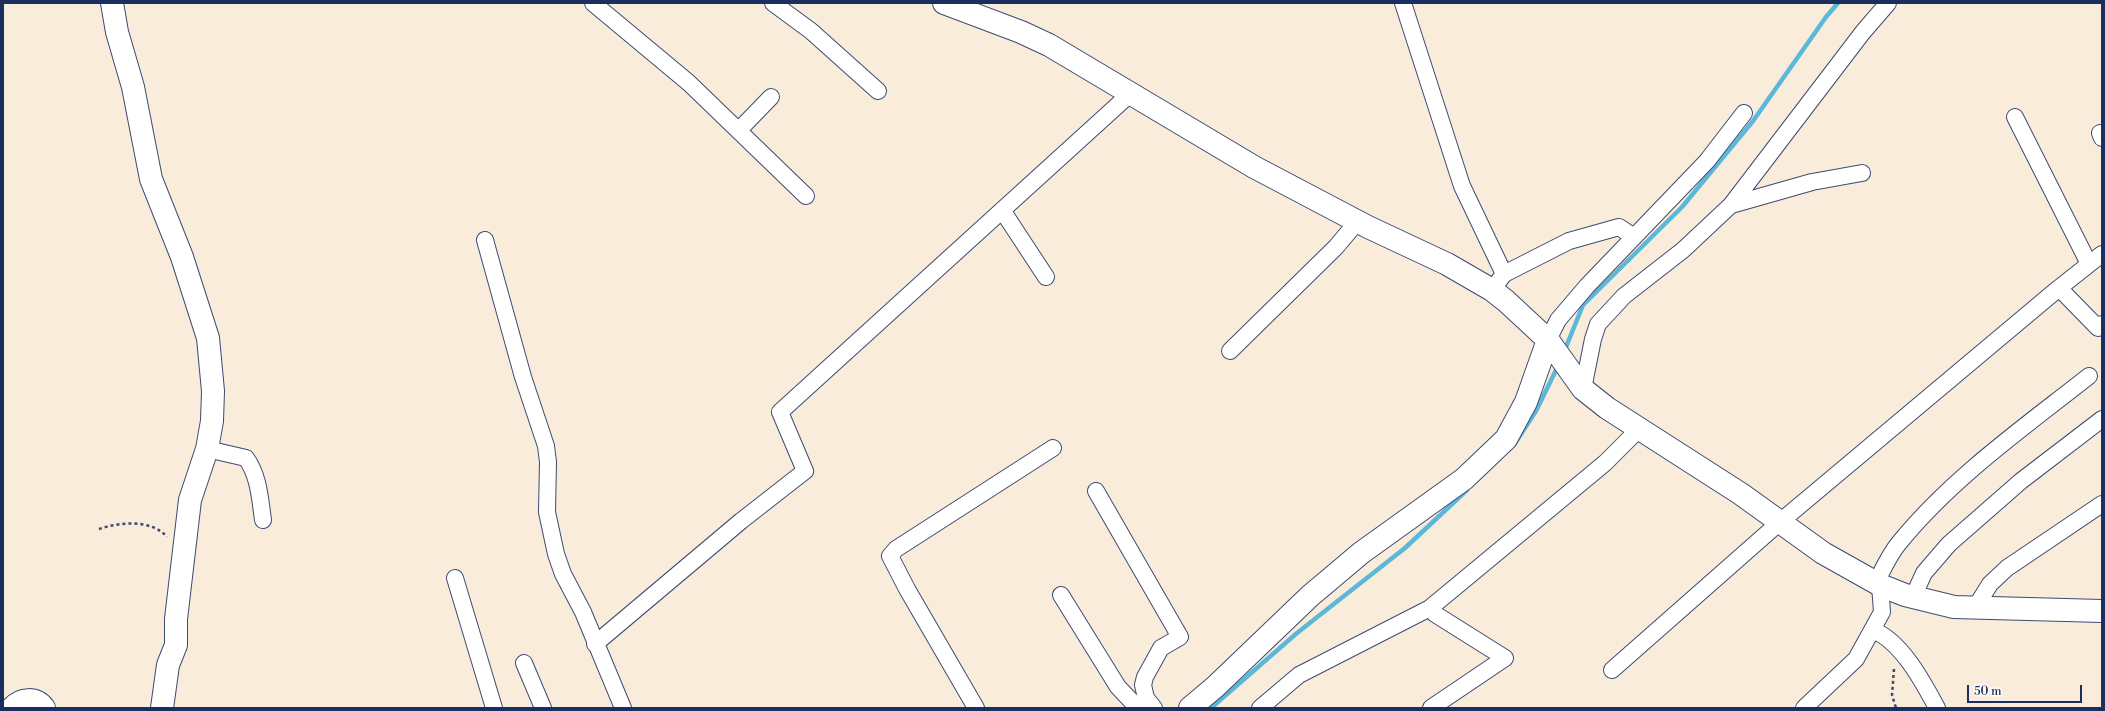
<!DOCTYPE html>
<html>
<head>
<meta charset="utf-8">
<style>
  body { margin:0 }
  #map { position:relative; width:2105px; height:711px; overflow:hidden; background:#f9ecdb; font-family:"Libre Bodoni",serif }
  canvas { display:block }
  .frame { position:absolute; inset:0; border:4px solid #1b2f5e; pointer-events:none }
  .scale { position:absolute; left:1967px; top:685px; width:115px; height:18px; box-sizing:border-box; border:2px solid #1b2f5e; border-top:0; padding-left:5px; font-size:12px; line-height:14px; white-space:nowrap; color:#1b2f5e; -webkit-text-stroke:3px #fdfcf7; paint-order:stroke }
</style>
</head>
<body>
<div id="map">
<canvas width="2105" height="711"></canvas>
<div class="frame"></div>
<div class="scale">50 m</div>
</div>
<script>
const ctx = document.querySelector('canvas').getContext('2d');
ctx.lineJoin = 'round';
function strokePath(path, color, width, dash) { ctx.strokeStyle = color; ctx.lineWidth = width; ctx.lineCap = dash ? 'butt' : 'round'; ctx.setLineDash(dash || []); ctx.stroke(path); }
const stream = new Path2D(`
  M1564,352L1583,305L1682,207L1753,121L1826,17L1838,3
  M1514,445L1536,411L1558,366
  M1211,708L1297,633L1405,548L1467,490`);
const path = new Path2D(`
  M99,529C119,522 152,519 167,537
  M1894,669L1892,695L1896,708`);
const street = new Path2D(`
  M593,3L689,83L806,196
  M773,3L811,31L878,91
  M1403,3L1462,186L1504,274L1492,290
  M2015,117L2089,264
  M739,130L771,97
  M2100,133L2102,138
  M1731,205L1812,182L1862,173
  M1002,210L1046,277
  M485,240L523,377L546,446L548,462L547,512L556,554L563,574L583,612L623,708
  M1504,274L1569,241L1619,227L1634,237
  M2059,288L2098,328L2102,324
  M1548,340L1558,320L1587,286L1707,161L1744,113
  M1230,351L1336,247L1357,222
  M1583,389L1593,339L1598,324L1624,296L1683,250L1731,205L1863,32L1888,3
  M207,449L246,458C259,476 260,499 263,520
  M1096,491L1180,637L1161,648L1145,677L1143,685L1146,698L1154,708
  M455,578L494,708
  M1876,583C1883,569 1889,555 1899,543C1952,478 2023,428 2089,376
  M1061,595L1118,687L1138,708
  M1913,597L1924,573L1949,544L2021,481L2102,419
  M1430,608L1435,614L1505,658L1431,708
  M1975,608L1990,584L2007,568L2102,504
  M1873,630C1902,642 1923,682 1937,708
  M595,644L741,521L805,471L780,412L1130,94
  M524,663L543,708
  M1612,670L1780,522L2059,288L2102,254
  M976,708L907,589L890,556L896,549L1053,448
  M1260,708L1299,675L1430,608L1605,463L1638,430
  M1804,708L1856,659L1882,612L1880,585`);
const secondary = new Path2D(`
  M112,3L117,32L133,87L151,179L182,257L208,338L213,391L212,421L207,449L190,500L176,619V645L168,665L162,708
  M944,3L1021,32L1049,45L1254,167L1368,227L1447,264L1492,290L1506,301L1548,340L1583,389L1607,408L1741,494L1823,553L1880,585L1905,595L1954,607L2102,611
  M12,708C21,698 36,697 44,708
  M1190,708L1215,687L1310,596L1361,553L1464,479L1506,439L1526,402L1548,340`);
strokePath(stream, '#5bb8d9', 4.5);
strokePath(street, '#3c4b71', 18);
strokePath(secondary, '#3c4b71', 24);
strokePath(path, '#3c4b71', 2.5, [3, 3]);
strokePath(street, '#fff', 16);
strokePath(secondary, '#fff', 22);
</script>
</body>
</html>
